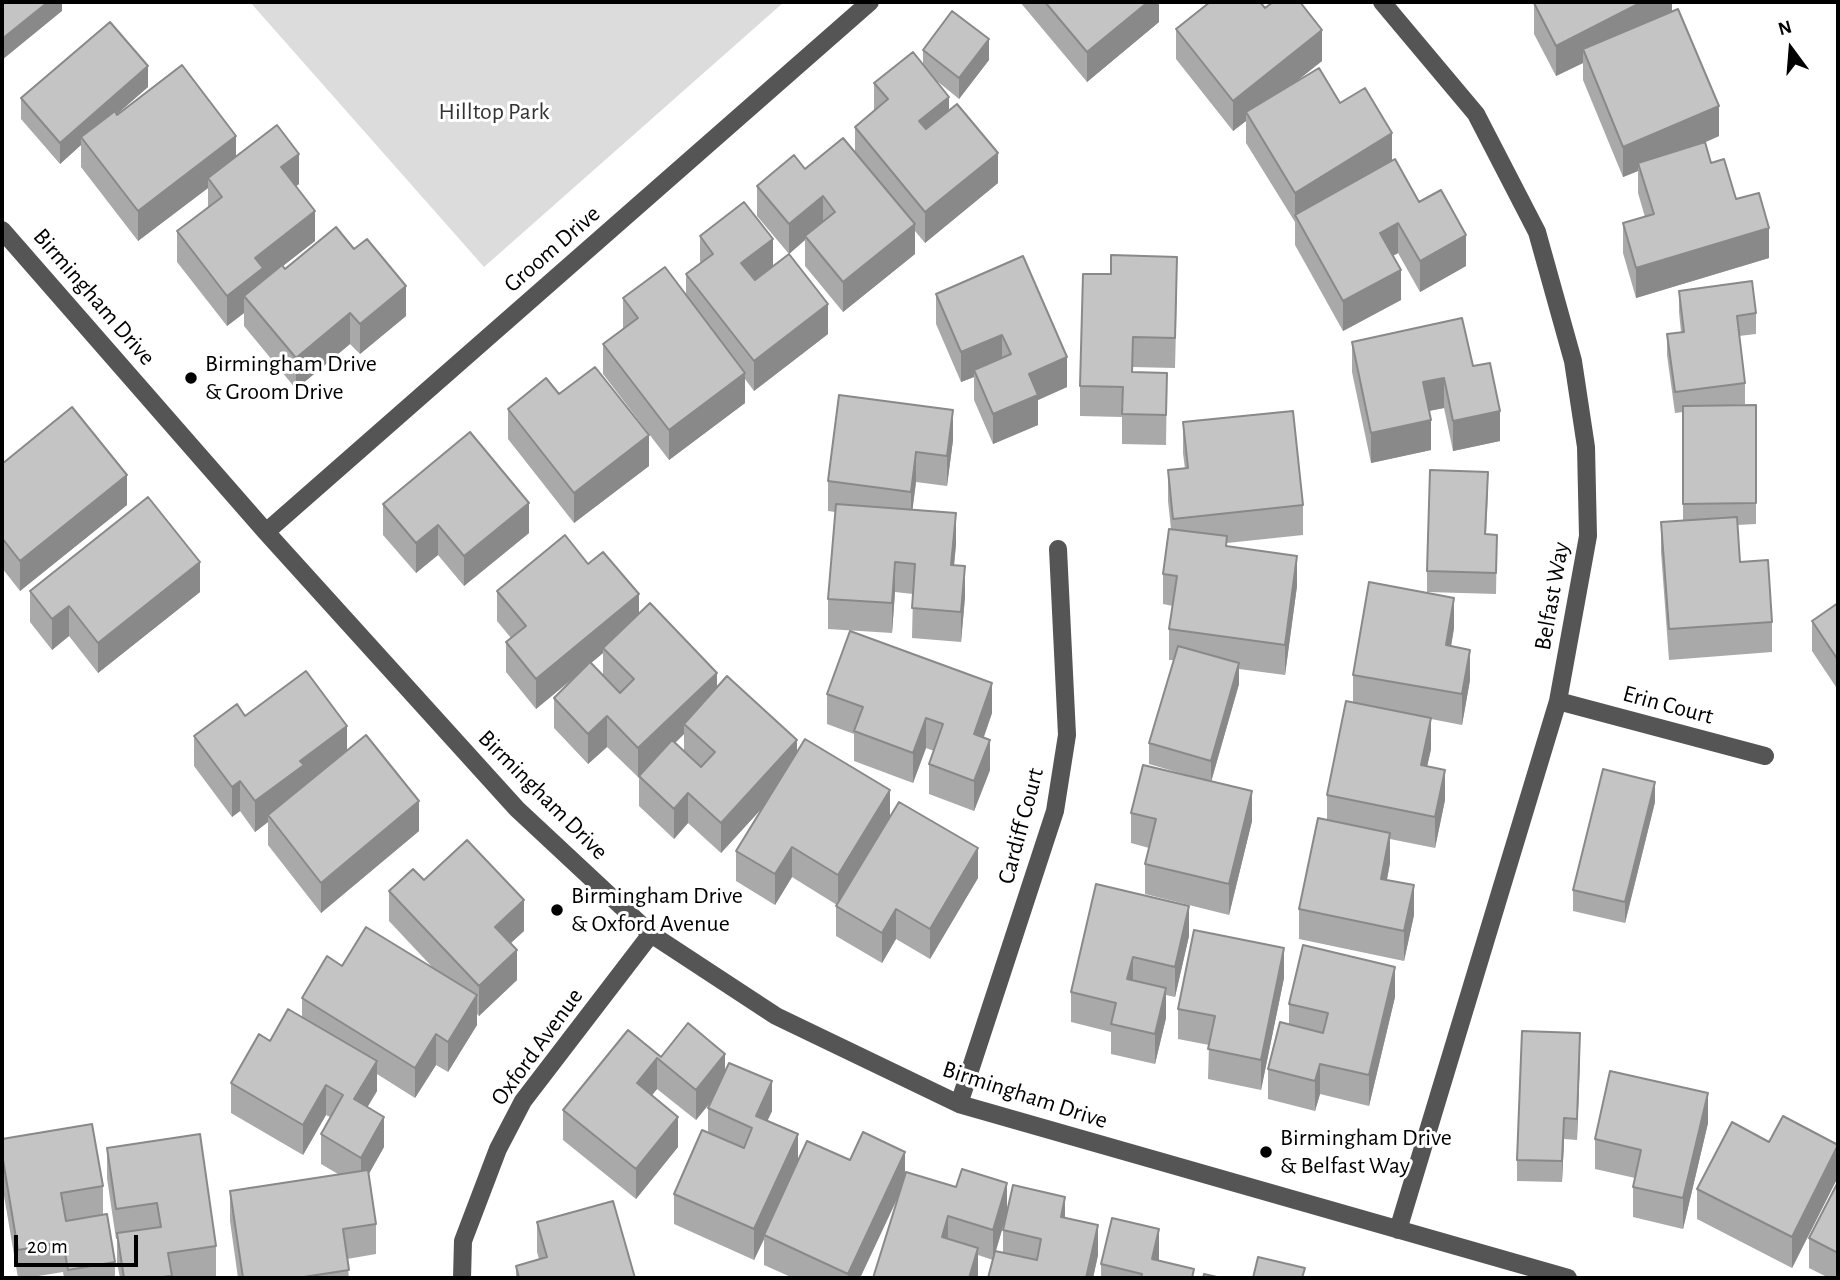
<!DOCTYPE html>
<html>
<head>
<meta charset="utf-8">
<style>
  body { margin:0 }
  #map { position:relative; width:1840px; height:1280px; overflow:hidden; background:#fff; font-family:"Alegreya Sans",sans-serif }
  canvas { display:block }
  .frame { position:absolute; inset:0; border:4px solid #000; pointer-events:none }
  .north { position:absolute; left:1756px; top:14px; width:70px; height:70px; -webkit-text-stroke:5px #fff; paint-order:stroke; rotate:344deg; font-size:19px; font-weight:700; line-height:28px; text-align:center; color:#000 }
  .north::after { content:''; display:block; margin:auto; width:24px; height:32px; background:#000; clip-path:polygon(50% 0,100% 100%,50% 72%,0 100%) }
  .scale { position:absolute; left:14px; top:1235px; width:124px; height:32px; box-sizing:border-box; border:4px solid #000; border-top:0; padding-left:9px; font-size:21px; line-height:24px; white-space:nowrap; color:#000; -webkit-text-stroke:5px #fff; paint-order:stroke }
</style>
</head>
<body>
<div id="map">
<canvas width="1840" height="1280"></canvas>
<div class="frame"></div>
<div class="north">N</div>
<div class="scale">20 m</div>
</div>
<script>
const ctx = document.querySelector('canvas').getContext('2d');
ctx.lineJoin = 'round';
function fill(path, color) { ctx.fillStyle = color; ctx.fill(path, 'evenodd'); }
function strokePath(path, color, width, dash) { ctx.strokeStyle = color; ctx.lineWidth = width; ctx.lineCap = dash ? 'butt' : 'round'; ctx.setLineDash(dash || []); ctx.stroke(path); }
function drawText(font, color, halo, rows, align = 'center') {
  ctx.font = font + ' "Alegreya Sans",sans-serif'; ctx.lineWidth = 6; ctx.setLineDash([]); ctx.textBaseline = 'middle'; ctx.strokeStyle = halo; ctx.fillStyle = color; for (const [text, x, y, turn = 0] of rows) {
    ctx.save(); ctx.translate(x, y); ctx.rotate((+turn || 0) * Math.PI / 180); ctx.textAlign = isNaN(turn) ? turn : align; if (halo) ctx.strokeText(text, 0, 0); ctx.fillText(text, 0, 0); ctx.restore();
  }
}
const green = new Path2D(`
  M250,2H784L484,267Z`);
const minor = new Path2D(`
  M1382,2L1476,114L1537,232L1573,361L1586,447L1588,536L1558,701L1398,1230
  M2,230L266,532L517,809L651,934L776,1016L959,1104L1568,1278
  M266,532L870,2
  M1558,701L1765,756
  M959,1104L1055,811L1067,735L1058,549
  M462,1278L463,1241L498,1149L523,1101L651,934`);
const wall = new Path2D(`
  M1020,2H1159V22L1087,82Z
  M1672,2V12L1719,136L1704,143L1711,163L1736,199L1769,258L1636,298L1623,253V223L1645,217L1638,193V171L1623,177L1583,80V63L1556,76L1534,34V3Z
  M1265,8L1322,61L1294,83L1340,103L1392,161L1419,202L1466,266L1420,292L1398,253L1393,256L1401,300L1343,331L1295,245V222L1246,143V121L1233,131L1176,59V29Z
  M923,50L989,60L959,99L937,81L949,110L998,183L925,243L915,231V254L843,312L805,266V240L789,254L828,334L754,391L745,379V403L669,460L603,374V344L623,329V298L686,296V274L700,264V236L773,266L789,254L757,216V186L855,152V127L874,111V83L923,65Z
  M148,87L117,114L236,157L299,184L296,186L315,241L283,266L285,269L406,316L360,354L350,344L296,389L244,326V313L227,326L177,262V231L208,208V188L138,241L81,167V145L60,164L21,119V98Z
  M1023,256L1067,387L1038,400V425L993,444L974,400V377L961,382L936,324V294Z
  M1177,287L1175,368L1133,367V372L1167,373L1166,445L1122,444V417L1080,416V386Z
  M1679,291L1756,313V334L1739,336L1745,383V404L1734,405H1756V524L1737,525L1740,562L1772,622V652L1669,660L1661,552V522L1683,521V412L1675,413L1667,355V334L1681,332L1679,312Z
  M1352,342L1473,366L1500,441L1453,451L1444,408L1429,411L1431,450L1371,463L1352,372Z
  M559,394L649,466L574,523L508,439V409Z
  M1183,422L1303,505V535L1227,543V546L1297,586L1285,675L1239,669V684L1211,782L1252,821L1229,915L1145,894V864L1149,848L1131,843V813L1197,778L1149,764V743L1174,660H1169V629L1173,606L1163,604V574L1171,529L1168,501V470L1185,469L1183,453Z
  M953,440L947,486L916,482L912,510L956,544L954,566L965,597L961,642L912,638L913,594L895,592L892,633L828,629V599L835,512L828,511V481Z
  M2,464L127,505L20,591L2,568Z
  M1488,493L1486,534L1497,535L1496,594L1427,592V571Z
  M383,504L529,533L464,586L438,555L416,573L383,535Z
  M588,564L639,614L717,688L797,752L978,878L930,959L896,939L882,963L836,936V906L837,905L792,877L775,905L736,881V851L763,807L721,853L688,823L674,839L639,806V778L607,747L588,764L554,728V698L581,672L536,709L506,672V642L511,638L497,621V591ZM603,653V676L591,663ZM684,734V751L675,743Z
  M30,591L200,592L98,673L69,636L52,650L30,622Z
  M1838,603V690L1812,651V621Z
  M1454,628L1451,646L1470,680L1462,725L1431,719V749L1427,766L1445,800L1435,848L1390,839V863L1387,880L1414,915L1404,961L1299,939V909L1327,820V795L1353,702V675Z
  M827,694L992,713L984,737L990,770L974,811L929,794V764L934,751L926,748L913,783L854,761V734L827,724Z
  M245,716L347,751L419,831L321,913L268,845V822L255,832L240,811L232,817L194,766V736Z
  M1655,802L1625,923L1573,911V890Z
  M424,880L524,931L511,943L517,980L479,1016L477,1014V1025L448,1072L436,1065L415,1098L377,1074V1091L367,1107L384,1147L368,1175L376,1224V1254L347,1259L349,1278H238L230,1221V1191L338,1174L321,1164V1134L330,1117L326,1115L303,1155L231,1113V1083L270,1041L302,1017V998L342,966L434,969L389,921V891Z
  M1096,884L1189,936L1175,997L1166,995V1018L1155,1064L1111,1054V1032L1071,1022V992Z
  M1284,978L1261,1090L1208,1079L1209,1045L1178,1039V1009Z
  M1395,997L1369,1106L1320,1094L1315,1111L1268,1099V1069L1289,1024V1004Z
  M1580,1054L1577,1140L1564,1139L1562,1182L1517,1181V1160Z
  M661,1057L725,1071L772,1111L767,1121L798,1161L850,1160L905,1173L1007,1209L1065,1218L1098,1255L1093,1278L993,1260L978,1255V1278L897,1199L860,1278H793L764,1265V1239L754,1260L674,1224V1194L708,1132V1108L711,1102L696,1120L657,1089L652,1095L678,1147L636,1199L563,1140V1110ZM1004,1223L1003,1230V1252L996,1251Z
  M1708,1123L1683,1229L1633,1217V1187L1635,1178L1595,1169V1139Z
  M2,1139L103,1186V1215L115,1262V1278H64L63,1272L26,1278H18L2,1184Z
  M1769,1142L1838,1145V1177L1792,1268L1697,1219V1189Z
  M107,1148L216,1246V1276L200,1278H120L117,1263V1239H116L107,1178Z
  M1838,1182V1278H1829L1809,1268V1238Z
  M537,1222L635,1278H516V1266L539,1259L537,1252Z
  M1159,1260L1194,1278H1101V1264Z`);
const shadedWall = new Path2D(`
  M48,2H62V11L2,60V39Z
  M1148,2H1159V22L1087,82V52Z
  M1642,2H1672V16L1583,49V63L1556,76V46Z
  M1322,30V61L1250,118L1246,112V121L1233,131V101Z
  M989,39V60L959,99V78Z
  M148,66V87L85,142L81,137V145L60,164V143Z
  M949,97V127L919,151V121Z
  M1719,106V136L1640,170L1638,163V171L1623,177V147Z
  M1392,133V163L1295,216V193Z
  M236,136V166L208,178V188L138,241V211Z
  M998,153V183L925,243V212Z
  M299,154V184L281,197V167Z
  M823,196V226L805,236V240L789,254V224Z
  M315,211V241L244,296V313L227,326V296L255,258Z
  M1398,223V253L1380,263V233Z
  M915,224V254L843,312V282Z
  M1769,228V258L1636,298V268Z
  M1466,235V266L1420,292V261Z
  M773,239V269L741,293V263Z
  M1401,270V300L1343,331V301Z
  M406,286V316L360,354V324Z
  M828,304V334L754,391V361Z
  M350,313V344L296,389V358Z
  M1002,335V365L974,370V377L961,382V352Z
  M1067,357V387L1038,400V425L993,444V414L1029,374Z
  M745,373V403L669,460V430Z
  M1444,378V408L1423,412V382Z
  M953,410V440L947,486V456Z
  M1500,411V441L1453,451V421Z
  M1431,420V450L1371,463V433Z
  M649,435V466L574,523V493Z
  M916,452V482L911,522V492Z
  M127,475V505L20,591V561Z
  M529,503V533L464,586V556Z
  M956,513V544L951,596V565Z
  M438,525V555L416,573V543Z
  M1297,556V586L1285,675V645Z
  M200,562V592L98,673V643Z
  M895,562V592L892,633V603Z
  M965,566V597L961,642V612Z
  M639,594V624L603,648V653L536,709V679Z
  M1454,598V628L1446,676V645Z
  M69,606V636L52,650V619Z
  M1470,650V680L1462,725V694Z
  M1239,663V684L1211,782V761Z
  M717,673V703L684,724V734L640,777L639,776L638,778V748Z
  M992,683V713L974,764V734Z
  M607,716V747L588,764V734Z
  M926,718V748L913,783V753Z
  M1431,718V749L1421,795V765Z
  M347,726V756L268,815V822L255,832V801L300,761Z
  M797,740V770L721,853V823Z
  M990,740V770L974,811V781Z
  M1445,770V800L1435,848V817Z
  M240,781V811L232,817V787Z
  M1655,782V802L1625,923V902Z
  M890,790V820L838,905V875Z
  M1252,791V821L1229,915V884Z
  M688,793V823L674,839V809Z
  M419,801V831L321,913V883Z
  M1390,833V863L1381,909V879Z
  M792,847V877L775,905V874Z
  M978,848V878L930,959V929Z
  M1414,885V915L1404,961V931Z
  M524,900V931L495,957V927Z
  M1189,906V936L1175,997V967Z
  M896,909V939L882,963V933Z
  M1284,948V978L1261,1090V1060Z
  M517,950V980L479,1016V986Z
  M1133,957V987L1127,979Z
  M1395,967V997L1369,1106V1075Z
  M1166,988V1018L1155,1064V1034Z
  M477,995V1025L448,1072V1042Z
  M1580,1033V1054L1577,1140V1119Z
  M436,1034V1065L415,1098V1068Z
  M725,1054V1084L696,1120V1090Z
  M657,1058V1089L637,1114V1083Z
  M377,1061V1091L354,1130V1099Z
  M1320,1064V1094L1315,1111V1081Z
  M772,1081V1111L756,1146V1116Z
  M326,1085V1115L303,1155V1125Z
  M1708,1093V1123L1683,1229V1198Z
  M384,1117V1147L361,1188V1158Z
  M678,1117V1147L636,1199V1169Z
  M1564,1118V1139L1562,1182V1161Z
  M798,1134V1164L764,1235V1239L754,1260V1229Z
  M1838,1147V1177L1792,1268V1237Z
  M905,1152V1182L860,1278H848V1274Z
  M1007,1183V1213L993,1260V1230Z
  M1065,1197V1227L1061,1217Z
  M948,1216V1246L942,1237Z
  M1098,1225V1255L1093,1278H1086Z
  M1159,1229V1259L1154,1278L1152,1259Z
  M978,1248V1278H969Z`);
const building = new Path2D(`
  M2,2H48L2,39Z
  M1045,2H1148L1087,52Z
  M1210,2H1260L1265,8L1273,2H1300L1322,30L1233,101L1176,29Z
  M1537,2H1642L1556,46L1534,3Z
  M1678,9L1719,106L1623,147L1583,49Z
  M952,11L989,39L959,78L923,50Z
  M110,22L148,66L60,143L21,98Z
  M913,52L949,97L919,121L926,129L957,104L998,153L925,212L855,127L888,99L874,83Z
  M182,65L236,136L138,211L81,137L115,111L117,115Z
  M1319,68L1340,103L1365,88L1392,133L1295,193L1246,112Z
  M277,125L299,154L281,167L315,211L255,258L263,268L227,296L177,231L222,197L208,178Z
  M843,138L915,224L843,282L805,236L835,212L823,196L789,224L757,186L794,155L805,169Z
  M1705,142L1711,163L1724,159L1736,199L1759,193L1769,228L1636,268L1623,223L1654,214L1638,163Z
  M1395,159L1419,202L1441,190L1466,235L1420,261L1398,223L1380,233L1401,270L1343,301L1295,215Z
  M744,202L773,239L741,263L755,280L789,254L828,304L754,361L686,274L713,254L700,236Z
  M336,227L354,249L367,239L406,286L360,324L350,313L296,358L244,296L282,265L285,269Z
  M1111,255L1177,257L1175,338L1133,337L1132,372L1167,373L1166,415L1122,414L1123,387L1080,386L1083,274H1111Z
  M1023,256L1067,357L1029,374L1038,395L993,414L974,370L1011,354L1002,335L961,352L936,294Z
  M665,267L745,373L669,430L603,344L638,318L623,298Z
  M1752,281L1756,313L1737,316L1745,383L1675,392L1667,334L1684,332L1679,291Z
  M1462,318L1473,366L1490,363L1500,411L1453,421L1444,378L1423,382L1431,420L1371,433L1352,342Z
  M595,367L649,435L574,493L508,409L546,378L559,394Z
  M839,395L953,410L947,456L916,452L911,492L828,481Z
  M1756,405V503L1683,504V406Z
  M72,407L127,475L20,561L2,538V464Z
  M1293,411L1303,505L1173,519L1168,470L1188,468L1183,422Z
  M470,432L529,503L464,556L438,525L416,543L383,504Z
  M1430,470L1488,472L1485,534L1497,535L1496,573L1427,571Z
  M148,497L200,562L98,643L69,606L52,619L30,591Z
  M836,504L956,513L951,565L965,566L961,612L912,608L915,564L895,562L892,603L828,599Z
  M1737,517L1740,562L1768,560L1772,622L1669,629L1661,522Z
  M1169,529L1227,536L1226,546L1297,556L1285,645L1169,629L1177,576L1163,574Z
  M565,535L588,564L603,552L639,594L536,679L506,642L526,626L497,591Z
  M1369,582L1454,598L1446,645L1470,650L1462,694L1353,675Z
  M650,603L717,673L638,748L607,716L588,734L554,698L590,662L620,693L634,679L603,648Z
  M1838,603V660L1812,621Z
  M850,631L992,683L974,734L990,740L974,781L929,764L943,724L926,718L913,753L854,731L863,707L827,694Z
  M1178,646L1239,663L1211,761L1149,743Z
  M306,671L347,726L300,761L304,765L255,801L240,781L232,787L194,736L237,704L245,716Z
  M727,676L797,740L721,823L688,793L674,809L639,776L672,740L701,767L715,752L684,724Z
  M1346,701L1431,718L1421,765L1445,770L1435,817L1327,795Z
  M366,735L419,801L321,883L268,815Z
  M805,739L890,790L838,875L792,847L775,874L736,851Z
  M1143,765L1252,791L1229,884L1145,864L1156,819L1131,813Z
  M1603,769L1655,782L1625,902L1573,890Z
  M899,802L978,848L930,929L896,909L882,933L836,906Z
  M1318,818L1390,833L1381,879L1414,885L1404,931L1299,909Z
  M467,840L524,900L495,927L517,950L479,986L389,891L413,869L424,880Z
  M1096,884L1189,906L1175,967L1133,957L1127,979L1166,988L1155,1034L1111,1024L1116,1003L1071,992Z
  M366,927L477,995L448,1042L436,1034L415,1068L302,998L327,956L342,966Z
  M1194,930L1284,948L1261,1060L1208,1049L1215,1016L1178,1009Z
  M1303,945L1395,967L1369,1075L1320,1064L1315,1081L1268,1069L1280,1022L1323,1033L1328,1013L1289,1004Z
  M288,1009L377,1061L354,1099L384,1117L361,1158L321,1134L343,1095L326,1085L303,1125L231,1083L259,1034L270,1041Z
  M688,1023L725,1054L696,1090L657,1058L637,1083L678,1117L636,1169L563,1110L628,1030L661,1057Z
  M1522,1031L1580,1033L1577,1119L1564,1118L1562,1161L1517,1160Z
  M729,1063L772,1081L756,1116L798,1134L754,1229L674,1194L702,1130L744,1148L752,1128L708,1108Z
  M1610,1071L1708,1093L1683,1198L1633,1187L1641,1150L1595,1139Z
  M1783,1116L1838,1145L1792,1237L1697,1189L1732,1122L1769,1142Z
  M92,1124L103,1186L61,1193L66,1221L107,1214L115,1262L68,1270L63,1242L18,1250L2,1154V1139Z
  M863,1132L905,1152L848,1274L764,1235L807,1141L850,1160Z
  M200,1134L216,1246L168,1253L172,1276L153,1278H124L117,1233L161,1227L157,1203L116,1209L107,1148Z
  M962,1169L1007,1183L993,1230L948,1216L942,1237L978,1248L969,1278H873L906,1172L956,1187Z
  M368,1170L376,1224L343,1229L349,1270L297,1278H243L230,1191Z
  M1838,1182V1253L1809,1238Z
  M1013,1185L1065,1197L1061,1217L1098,1225L1086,1278H988L995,1251L1037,1260L1041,1239L1003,1230Z
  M613,1201L635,1278H519L516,1266L547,1257L537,1222Z
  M1112,1218L1159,1229L1152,1259L1194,1269L1192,1278H1141L1142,1274L1101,1264Z
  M1258,1257L1305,1268L1302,1278H1253Z
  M1204,1274L1221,1278H1203Z`);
const markers = [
  [191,378,7,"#000"],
  [557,910,7,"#000"],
  [1266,1152,7,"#000"]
];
const parkNames = [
  ["Hilltop Park",494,112]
];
const streetNames = [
  ["Groom Drive",552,249,-41],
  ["Birmingham Drive",94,297,49],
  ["Belfast Way",1552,596,-80],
  ["Erin Court",1668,705,15],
  ["Birmingham Drive",543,795,45],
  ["Cardiff Court",1021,826,-75],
  ["Oxford Avenue",537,1047,-54],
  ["Birmingham Drive",1025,1095,18]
];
const poiNames = [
  ["Birmingham Drive",205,364],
  ["& Groom Drive",205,392],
  ["Birmingham Drive",571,896],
  ["& Oxford Avenue",571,924],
  ["Birmingham Drive",1280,1138],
  ["& Belfast Way",1280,1166]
];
fill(green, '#dcdcdc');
strokePath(minor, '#555', 18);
fill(wall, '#a9a9a9');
fill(shadedWall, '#898989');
fill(building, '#c4c4c4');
strokePath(building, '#898989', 2);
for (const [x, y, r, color] of markers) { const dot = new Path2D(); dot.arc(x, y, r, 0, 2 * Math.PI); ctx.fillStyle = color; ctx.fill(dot); strokePath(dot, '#fff', 2.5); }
drawText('24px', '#333', '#fff', parkNames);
drawText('24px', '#000', '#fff', streetNames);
drawText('24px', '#000', '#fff', poiNames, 'left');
</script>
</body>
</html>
